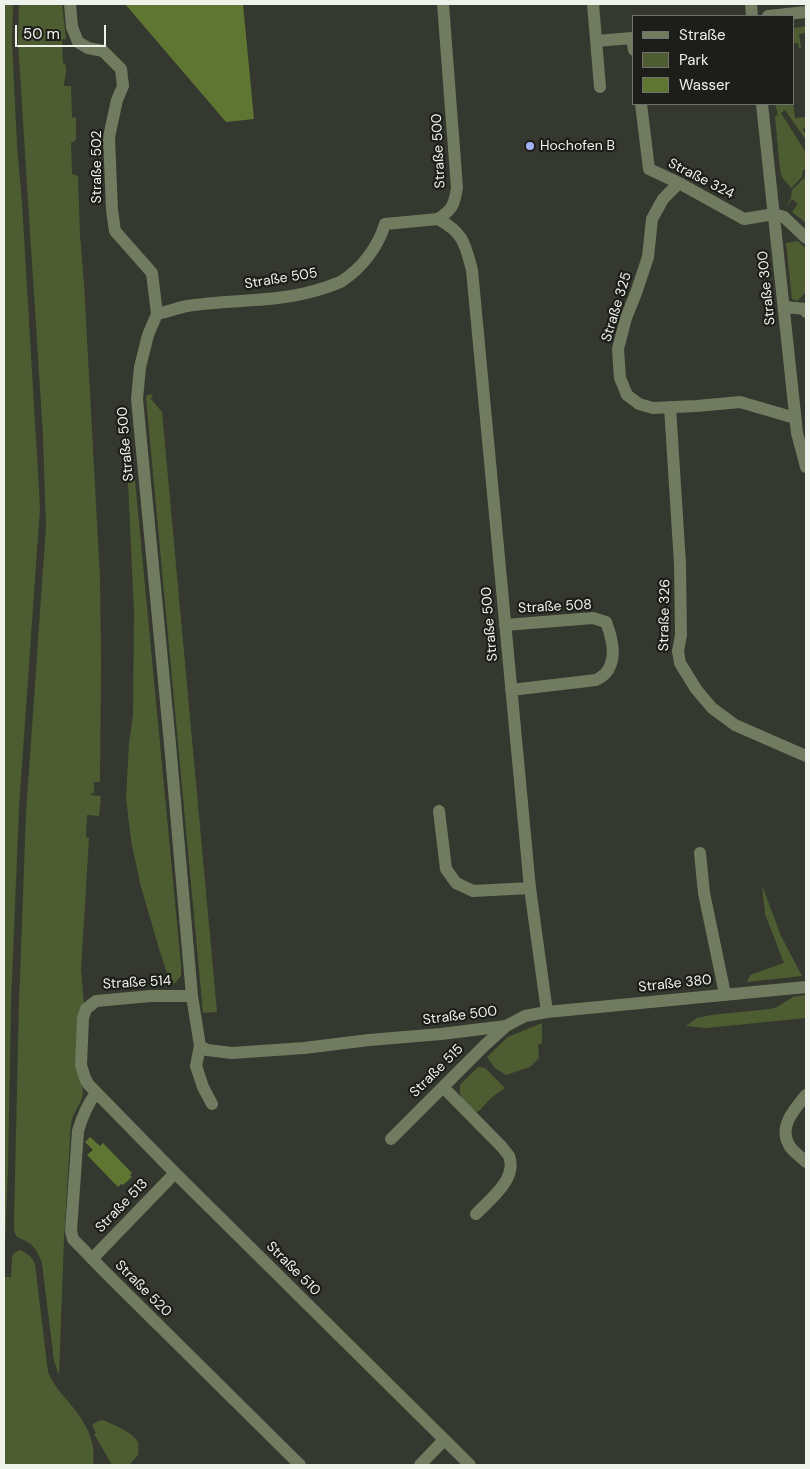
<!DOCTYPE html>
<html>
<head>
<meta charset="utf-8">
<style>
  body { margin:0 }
  #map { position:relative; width:810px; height:1469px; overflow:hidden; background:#34382e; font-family:"DM Sans",sans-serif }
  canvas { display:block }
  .frame { position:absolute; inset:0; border:5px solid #eff1eb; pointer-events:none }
  .legend { position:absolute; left:632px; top:15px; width:162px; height:90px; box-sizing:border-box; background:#1d1e1a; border:1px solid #71726e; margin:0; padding:6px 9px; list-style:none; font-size:15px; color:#eff1eb }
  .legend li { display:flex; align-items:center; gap:10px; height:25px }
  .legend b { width:25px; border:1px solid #71726e }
  .scale { position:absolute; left:15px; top:25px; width:91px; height:22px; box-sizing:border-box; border:2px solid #eff1eb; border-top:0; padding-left:6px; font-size:15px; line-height:18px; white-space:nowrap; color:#eff1eb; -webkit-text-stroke:4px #1d1e1a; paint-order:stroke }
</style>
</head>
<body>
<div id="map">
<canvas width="810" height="1469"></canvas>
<div class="frame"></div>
<ul class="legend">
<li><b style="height:6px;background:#707b5f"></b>Straße</li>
<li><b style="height:14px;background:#4d5d31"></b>Park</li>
<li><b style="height:14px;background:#5f7632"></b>Wasser</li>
</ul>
<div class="scale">50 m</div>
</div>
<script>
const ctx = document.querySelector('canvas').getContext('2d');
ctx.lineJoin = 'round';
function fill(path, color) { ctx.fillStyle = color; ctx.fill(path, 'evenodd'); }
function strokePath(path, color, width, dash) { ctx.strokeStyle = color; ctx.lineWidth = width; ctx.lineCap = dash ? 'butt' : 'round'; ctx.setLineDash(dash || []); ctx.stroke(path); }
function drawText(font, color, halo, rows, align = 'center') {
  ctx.font = font + ' "DM Sans",sans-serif'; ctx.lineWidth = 4.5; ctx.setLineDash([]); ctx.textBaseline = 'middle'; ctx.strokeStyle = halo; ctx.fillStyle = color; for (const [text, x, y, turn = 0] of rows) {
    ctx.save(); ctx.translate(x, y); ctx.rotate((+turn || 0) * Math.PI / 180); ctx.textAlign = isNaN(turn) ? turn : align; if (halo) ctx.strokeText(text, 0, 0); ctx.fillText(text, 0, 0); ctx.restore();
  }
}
const green = new Path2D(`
  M4,4H13L12,42L17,146L22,203L40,507L19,808L11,1003L8,1166L4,1271Z
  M19,4H62L66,39H62L63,63L65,64C68,73 64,78 64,86H71L72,117L76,118V140L71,143L72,174L78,176L80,235L84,284L100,577L101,663L100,782H94V793H91V795L101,796L99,816L87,815L86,837L89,838L81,969L84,1005L82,1085L83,1094L81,1101L73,1116L71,1123L64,1240L59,1375L54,1361L42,1264C40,1256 36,1248 29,1243C17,1235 14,1241 14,1222L19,1003L26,814L46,526L43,436L18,42Z
  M806,26V33L799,34L801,48H799L798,43H794V28Z
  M775,104H793L795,118L806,117V128L802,129L806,134V140L785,110L781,113L806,153V223L792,212L798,204L792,199L786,207L791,197L792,190L804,178L806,171L804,169L803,170L802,177L791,188L782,177L780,170L775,116L778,115Z
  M798,241L806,249V292L797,301L792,299L786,243Z
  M153,394L151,399L162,412L217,1012L203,1013L146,398L147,395Z
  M135,480L181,965V976L173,985L166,970L159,949L140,883L131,840L126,798L129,743L133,714L134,613L128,481Z
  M762,885L781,936L802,976L747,982L750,975L784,963L765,914Z
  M806,995V1018L706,1028L686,1026L697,1018L711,1015L770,1009L777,1007L793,997Z
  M542,1023V1043L538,1045L539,1058L530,1067L506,1075L495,1068L487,1057L508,1037Z
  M478,1067L485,1068L505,1088L491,1098L480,1110L477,1112L473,1111L462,1101L460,1093V1085Z
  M20,1250C27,1253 32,1257 35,1264L48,1372C54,1387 66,1398 75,1410C87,1425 97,1446 93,1465H4V1277H11L12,1257L15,1252Z
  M103,1420C112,1424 135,1433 138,1443C139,1446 138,1452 138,1455L130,1464L131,1465H112L94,1434L96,1433L92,1425L98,1421Z`);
const water = new Path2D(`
  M125,4H243L254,119L226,122Z
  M90,1137L100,1146L103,1143L132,1173L130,1175L132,1177L123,1185L121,1184L118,1187L87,1155L93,1150L85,1142Z`);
const minor = new Path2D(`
  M70,4L72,27L78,42L88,48L103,51L121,69L123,86L117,100L109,137L112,210L115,231L152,273L157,314
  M593,4L600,87
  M751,4L752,16
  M768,16L806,12
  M596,41L632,38L634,50
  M641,104L649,169L679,183L744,219L774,214L784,217L806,238
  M762,104L797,433L806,467
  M679,183L663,199L652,219L648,257L636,293L626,318L618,349L620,378L627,395L639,404L653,408L697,406L740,402L795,418
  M438,219C464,233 465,244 472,270L530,888L547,1012
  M438,219C453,209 454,205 457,188L443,4
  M784,307L806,309V312
  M157,314L148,335L140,367L137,399L170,744L192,996L200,1046L207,1050L232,1053L304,1048L369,1040L441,1034L506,1026L525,1016L547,1012L806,987
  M157,314C167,312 177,308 187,306C232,299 280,303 324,288C329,286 337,284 342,281C362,268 378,247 385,224L438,219
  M670,407L680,564L681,635L678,651L680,663L696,689L712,708L735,725L806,756
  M505,625L593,618L606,622C611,634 616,653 610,666C608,672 602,677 596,680L511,690
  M439,811L446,869L456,883L473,891L530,888
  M700,853L704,893L725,994
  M192,996H151L96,1001L86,1009L83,1018L81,1065L85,1078L88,1084L175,1173L470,1465
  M200,1046L196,1066L203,1087L212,1104
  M443,1087L502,1147C504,1150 507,1153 509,1156C518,1179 489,1200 476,1214
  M96,1093C87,1105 82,1117 78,1131L71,1231L73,1239L107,1274L300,1465
  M806,1095C795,1109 778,1126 789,1145C792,1151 801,1157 806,1162
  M391,1139L484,1046L506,1026
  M92,1259L175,1173
  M420,1465L444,1440`);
const markers = [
  [530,146,5,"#a4b2fc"]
];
const poiNames = [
  ["Hochofen B",540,146]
];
const streetNames = [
  ["Straße 500",439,151,-93],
  ["Straße 502",97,167,-90],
  ["Straße 324",701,179,27],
  ["Straße 505",281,279,-9],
  ["Straße 300",767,288,-96],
  ["Straße 325",617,307,-73],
  ["Straße 500",126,444,-95],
  ["Straße 508",555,607,-3],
  ["Straße 326",665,615,-89],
  ["Straße 500",490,624,-95],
  ["Straße 514",137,983,-3],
  ["Straße 380",675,984,-6],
  ["Straße 500",460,1016,-7],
  ["Straße 515",437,1071,-45],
  ["Straße 513",122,1206,-46],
  ["Straße 510",293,1269,45],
  ["Straße 520",143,1289,45]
];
fill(green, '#4d5d31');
fill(water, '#5f7632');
strokePath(minor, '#707b5f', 12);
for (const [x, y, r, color] of markers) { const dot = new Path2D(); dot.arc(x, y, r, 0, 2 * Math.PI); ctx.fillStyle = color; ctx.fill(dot); strokePath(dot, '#1d1e1a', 2); }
drawText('14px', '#eff1eb', '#1d1e1a', poiNames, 'left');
drawText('14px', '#eff1eb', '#1d1e1a', streetNames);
</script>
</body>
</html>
